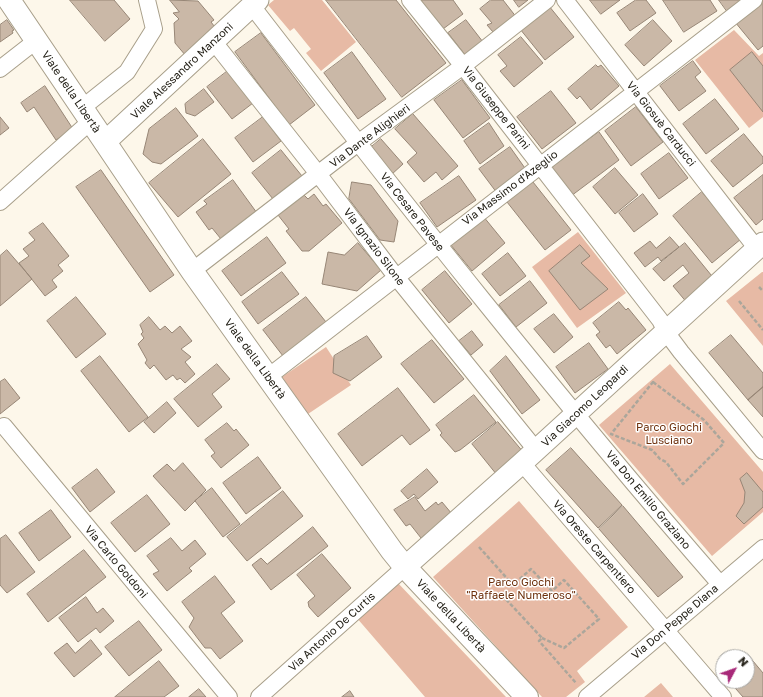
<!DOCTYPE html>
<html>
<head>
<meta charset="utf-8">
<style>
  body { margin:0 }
  #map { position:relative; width:763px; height:697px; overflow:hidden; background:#fdf7ea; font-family:"Golos Text",sans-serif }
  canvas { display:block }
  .north { position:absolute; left:715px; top:649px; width:40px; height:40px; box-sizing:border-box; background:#fff; border:1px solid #a7a6a3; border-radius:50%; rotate:49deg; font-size:11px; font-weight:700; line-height:16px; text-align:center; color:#242118 }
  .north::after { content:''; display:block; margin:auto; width:14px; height:18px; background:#a82979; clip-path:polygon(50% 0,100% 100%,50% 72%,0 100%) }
</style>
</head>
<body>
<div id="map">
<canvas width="763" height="697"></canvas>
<div class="north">N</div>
</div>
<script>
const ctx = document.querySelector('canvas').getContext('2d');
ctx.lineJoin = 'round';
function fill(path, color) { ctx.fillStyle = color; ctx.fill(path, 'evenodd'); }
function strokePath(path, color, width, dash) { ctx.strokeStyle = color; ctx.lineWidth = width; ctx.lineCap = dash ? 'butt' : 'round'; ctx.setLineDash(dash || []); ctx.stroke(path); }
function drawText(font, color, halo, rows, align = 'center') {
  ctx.font = font + ' "Golos Text",sans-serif'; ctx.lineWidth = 3; ctx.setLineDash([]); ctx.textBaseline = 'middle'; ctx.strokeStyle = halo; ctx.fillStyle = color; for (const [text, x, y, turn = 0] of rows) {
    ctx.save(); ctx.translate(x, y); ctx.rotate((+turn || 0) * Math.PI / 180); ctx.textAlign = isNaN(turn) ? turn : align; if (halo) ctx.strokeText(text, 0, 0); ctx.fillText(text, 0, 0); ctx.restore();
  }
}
const green = new Path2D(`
  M274,0H322L356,42L321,71L306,53L311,49L294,28L290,31L268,5Z
  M734,30L759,56L763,53V117L749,128L695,60Z
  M578,232L626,293L577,328L532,267Z
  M762,272H763V346L726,301Z
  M326,347L351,385L308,414L282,377Z
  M670,364L763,472V512L712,556L599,425Z
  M519,501L628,627L577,671L585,682L566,697H542L433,577Z
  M397,582L506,697H425L356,617Z
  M661,683L673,697H644Z`);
const building = new Path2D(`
  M70,0H114L130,19L105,41Z
  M170,0L198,1L214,20L211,22L218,31L186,56L175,43L174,23L179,19L173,13L179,12Z
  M326,0H396L446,63L402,97Z
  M421,0H453L463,14L443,29Z
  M491,0H503L517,18L500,32L497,29L493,32L487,25L492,23L480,9Z
  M514,0H528L519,7Z
  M590,0H620L601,14Z
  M636,0H646L656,13L630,31L617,13Z
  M663,0H710L717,11L684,32Z
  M719,0H741L727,11Z
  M763,1V46L758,50L735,22Z
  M549,6L574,37L545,60L520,29Z
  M7,20L14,30L12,31L13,33L0,42V25Z
  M466,20L483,42L466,56L448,33Z
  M653,20L672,41L644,66L625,45Z
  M261,33L315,105L289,125L235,52Z
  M521,37L543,63L514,87L500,71L507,66L498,55Z
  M352,52L386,99L358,119L324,73Z
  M752,52L763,66V112L730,70Z
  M693,61L701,72L695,77L706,91L679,111L660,86Z
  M596,65L598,67L601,65L619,86L591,110L580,96L577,99L568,89Z
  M229,70L253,103L232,119L207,87Z
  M462,80L490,118L463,138L434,100Z
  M45,86L73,129L56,140L34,107L27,112L21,103Z
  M204,89L214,102L195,116L186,113L185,104Z
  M551,91L576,123L542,149L517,117Z
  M715,99L739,129L706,154L683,124Z
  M636,107L663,142L631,166L605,131Z
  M176,108L198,136L161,164L152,162L143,154L149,129Z
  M413,114L458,166L442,180L436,172L424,182L407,162L417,153L395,129Z
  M0,117L9,128L0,135Z
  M263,117L281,141L253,162L235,138Z
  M489,123L504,146L480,164L464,141Z
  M599,132L619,160L571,196L550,169Z
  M744,134L763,157V163L733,187L711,161Z
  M203,139L231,174L178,217L149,183Z
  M381,139L403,164L391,175L369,149Z
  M510,147L527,171L497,193L479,169Z
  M281,150L302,176L273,199L252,173Z
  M669,153L688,178L659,199L641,174Z
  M615,168L638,195L615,214L593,187Z
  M101,170L174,275L150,292L76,187Z
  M763,175V219L756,225L734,198Z
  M459,176L476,200L437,227L420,203Z
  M233,180L257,213L221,239L212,228L209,230L196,212L207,204L204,201Z
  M352,182L371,185L398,221L394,242L380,240L349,199Z
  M533,182L571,230L545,250L507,202Z
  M702,192L741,239L712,263L673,216Z
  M303,194L308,199L314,194L323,206L326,204L342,223L309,251H302L286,231L289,229L278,215Z
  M643,194L658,214L634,232L619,213Z
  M483,216L505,243L472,271L450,244Z
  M43,223L69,256L58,265L63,271L52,280L57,287L45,296L19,263L29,256L23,249L35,240L29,233Z
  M267,237L286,263L241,296L222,271Z
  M670,237L679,247L661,261L658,257L645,267L634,253L650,241L656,248Z
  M358,243L381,270L357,291L322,284L328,252L344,255Z
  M685,243L716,281L688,304L673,286L689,273L683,265L664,281L653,269Z
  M580,245L590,256L581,263L608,289L580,310L549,271Z
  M7,250L32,279L0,306V256Z
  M508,253L526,276L500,296L482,274Z
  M445,271L472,304L449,323L422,290Z
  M282,272L299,294L258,324L242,302Z
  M530,281L547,303L516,327L499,305Z
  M76,297L106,334L76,358L47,321Z
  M306,297L326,322L283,356L263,330Z
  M619,302L626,310L628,308L646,330L617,354L610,345L606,348L596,335L600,332L593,323Z
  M554,314L573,337L554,353L534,329Z
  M149,317L160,330L165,326L172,333L180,326L192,341L181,349L191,357L185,362L195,374L185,383L180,378L177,380L173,375L166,380L154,365L150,369L145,363L147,360L138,344L144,338L141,334L143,332L140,325Z
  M472,331L483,345L471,355L459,341Z
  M731,335L763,373V387L748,400L709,353Z
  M367,336L382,357L350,381L333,373L334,356Z
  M432,340L464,379L434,403L401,364Z
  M589,343L608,369L575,393L556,367Z
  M100,356L148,417L129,432L81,371Z
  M506,356L540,400L522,414L490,371Z
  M217,364L230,379L212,394L222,407L198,427L174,399Z
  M5,379L20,398L0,414V382Z
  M763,387V417L748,400Z
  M398,388L430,430L410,445L402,435L362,466L338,434Z
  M474,395L496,422L460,450L455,452L440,435L442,433L436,425Z
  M167,402L176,413L154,433L144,422Z
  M498,422L524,453L497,475L472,444Z
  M227,423L234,431L236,429L249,445L221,468L211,456L215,453L205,440Z
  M571,448L622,505L598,528L546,470Z
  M258,457L281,488L246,514L223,483Z
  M183,463L206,490L185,511L153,476L167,464L174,471Z
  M97,469L115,492L90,512L72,488Z
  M427,469L438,482L418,499L414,494L408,499L401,491Z
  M747,473L763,492V507L744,524L736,516L744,503L745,492L740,479Z
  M212,488L240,524L223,537L195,501Z
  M283,491L303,516L247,561L227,537Z
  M147,495L170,524L135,552L111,523Z
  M415,497L425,511L436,502L438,505L442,502L452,514L421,538L410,524L406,526L394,510Z
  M623,506L683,577L658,597L599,529Z
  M51,510L71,537L39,561L19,533Z
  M313,527L328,546L271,590L252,565L261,558L267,564Z
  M6,535L35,572L7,593L0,585V539Z
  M171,538L182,551L195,540L206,554L189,568L192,571L167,591L153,574L159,571L147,556Z
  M84,550L106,577L48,622L27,594Z
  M322,554L351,588L318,617L309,607L308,602L315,596L297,575Z
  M215,576L235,602L221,613L243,641L220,659L211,648H205L189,627L194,618L182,602Z
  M86,597L97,613L103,608L114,621L100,633L96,628L78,642L59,618Z
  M139,621L162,650L129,676L105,647Z
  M91,640L102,654L74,677L54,653L67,643L75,653Z
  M748,655L763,673V697H743L729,681H747V657H746Z
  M159,661L179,686L164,697H115Z
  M199,689L206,697H189Z
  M350,691L354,697H342Z`);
const path = new Path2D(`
  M759,287L763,291
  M739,301L763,330
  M653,382L704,420L724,443L683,484L666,462L660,459L652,450L611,434Z
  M479,547L513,585L531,569L552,591L564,580L599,619L564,648L542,638
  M502,595L542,638L539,641L576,683`);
const minor = new Path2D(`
  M410,0L463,66L660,320L666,332L681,352L763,451
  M565,0L757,249
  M252,6C404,203 557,397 720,584
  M214,42L319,175L397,278L536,450
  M0,69L37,40
  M82,108L127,72L154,29L147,0
  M0,202L91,121
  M192,271L358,143L463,66L547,0
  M268,377L754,0
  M4,426L229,697
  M522,463L723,697
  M259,697L405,567
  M587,697L763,548`);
const tertiary = new Path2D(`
  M105,142L258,0
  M405,567L522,463L763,243`);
const secondary = new Path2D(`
  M9,0L192,271L392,551L405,567L527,697`);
const streetNames = [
  ["Viale Alessandro Manzoni",182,71,-43],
  ["Viale della Libertà",71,92,56],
  ["Via Giuseppe Parini",496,108,52],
  ["Via Giosuè Carducci",661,124,52],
  ["Via Dante Alighieri",370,136,-37],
  ["Via Massimo d'Azeglio",510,188,-37],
  ["Via Cesare Pavese",412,212,52],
  ["Via Ignazio Silone",374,247,53],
  ["Viale della Libertà",255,359,54],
  ["Via Giacomo Leopardi",585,406,-43],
  ["Via Don Emilio Graziano",648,500,50],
  ["Via Oreste Carpentiero",594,547,49],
  ["Via Carlo Goldoni",116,562,50],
  ["Viale della Libertà",451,616,47],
  ["Via Don Peppe Diana",675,622,-40],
  ["Via Antonio De Curtis",332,632,-42]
];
const parkNames = [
  ["Parco Giochi",669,428],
  ["Lusciano",669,441],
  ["Parco Giochi",521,583],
  ["\"Raffaele Numeroso\"",521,596]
];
fill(green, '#e7baa5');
fill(building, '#cab8a7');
strokePath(building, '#978676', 1);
strokePath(minor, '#a89f8a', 18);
strokePath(tertiary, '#a89f8a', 23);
strokePath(secondary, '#a89f8a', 24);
strokePath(path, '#aba69b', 2.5, [4, 2]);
strokePath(minor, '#fff', 16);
strokePath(tertiary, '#fff', 21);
strokePath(secondary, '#fff', 22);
drawText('11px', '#242118', '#fff', streetNames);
drawText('11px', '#6d300c', '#fff', parkNames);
</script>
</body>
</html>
